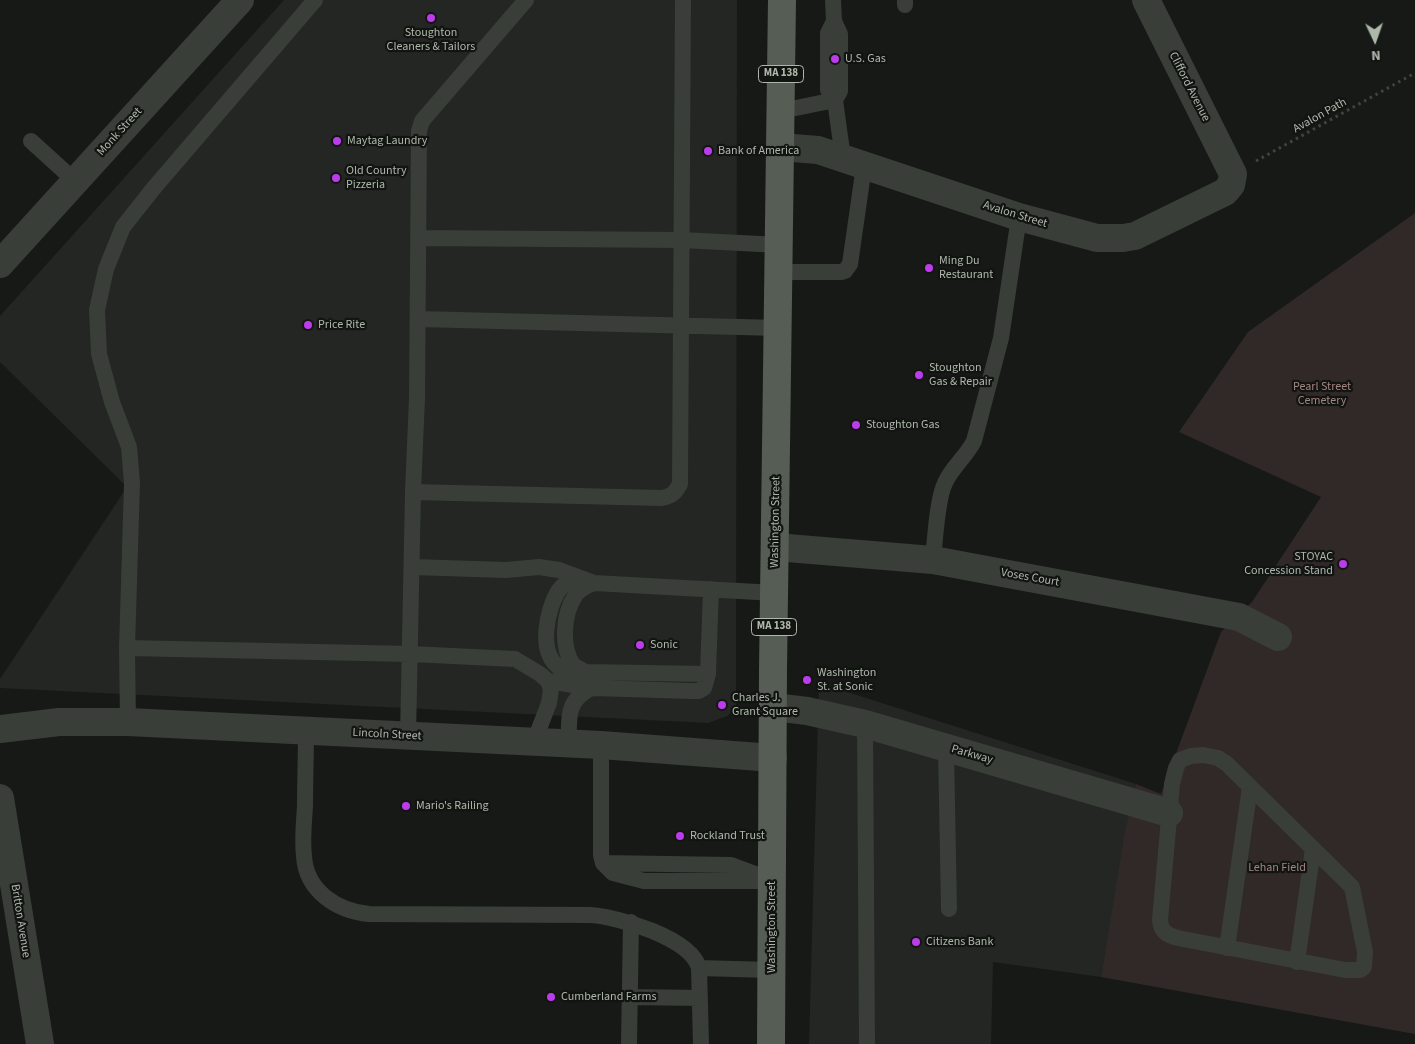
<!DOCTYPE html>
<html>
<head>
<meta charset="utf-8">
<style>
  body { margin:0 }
  #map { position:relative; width:1415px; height:1044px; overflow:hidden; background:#171917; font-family:"Source Sans 3",sans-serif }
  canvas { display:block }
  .north { position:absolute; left:1350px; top:15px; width:50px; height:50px; -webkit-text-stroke:4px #121412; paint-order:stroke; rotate:177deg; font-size:14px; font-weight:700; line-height:20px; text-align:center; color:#adb8aa }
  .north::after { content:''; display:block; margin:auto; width:18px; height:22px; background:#adb8aa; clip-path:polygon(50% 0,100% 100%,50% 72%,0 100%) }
</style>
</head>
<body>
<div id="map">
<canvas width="1415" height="1044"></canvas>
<div class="north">N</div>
</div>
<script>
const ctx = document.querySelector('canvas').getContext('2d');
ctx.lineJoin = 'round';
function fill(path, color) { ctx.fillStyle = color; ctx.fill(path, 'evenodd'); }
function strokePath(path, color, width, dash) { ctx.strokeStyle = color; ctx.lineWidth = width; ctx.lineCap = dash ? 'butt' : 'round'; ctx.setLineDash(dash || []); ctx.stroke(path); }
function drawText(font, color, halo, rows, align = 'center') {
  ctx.font = font + ' "Source Sans 3",sans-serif'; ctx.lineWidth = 4.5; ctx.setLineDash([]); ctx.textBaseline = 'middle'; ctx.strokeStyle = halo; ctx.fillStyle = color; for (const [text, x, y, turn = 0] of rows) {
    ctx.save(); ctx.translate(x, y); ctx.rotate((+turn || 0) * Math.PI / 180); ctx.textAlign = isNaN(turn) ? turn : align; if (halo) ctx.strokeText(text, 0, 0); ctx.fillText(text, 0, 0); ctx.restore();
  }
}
const built = new Path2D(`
  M284,0H737L736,696V705L733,711L727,716L708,723L0,688V679L127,487L0,362V316Z
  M819,683L1136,784L1101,977L993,962L991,1044H809Z`);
const green = new Path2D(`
  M1415,213V1034L1101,977L1125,832L1136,784L1161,794L1221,632L1252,602L1321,497L1179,432L1248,332Z`);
const path = new Path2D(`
  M1256,161L1415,73`);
const service = new Path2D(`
  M526,0L422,121L419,131L417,398L413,492L662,498C672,496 675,493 680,484L683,0
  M833,0L834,21L840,34V91L835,100L828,90V33L834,21
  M905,5V0
  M781,111L835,100L843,158
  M31,141L75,181
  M418,238L682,240L780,245
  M779,272H842L845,271L850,264L864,166
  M418,319L779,328
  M933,560C935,541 937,499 945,483C952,467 966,457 974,441L1001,338L1019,217
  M412,567L506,570L539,567L559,570L594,583L775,593
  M579,578C572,580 564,583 559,590C547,608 536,656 562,669C567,671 575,671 581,671
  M594,583C586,586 579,589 575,596C563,614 561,647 573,665L585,672L708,674
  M127,648L411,654L515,659L540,674L548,681L551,689L549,703L534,742
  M548,681L592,688
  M128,722L127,648L132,483L129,447L112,402L99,354L97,310L106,269L123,227L153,189L315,0
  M865,724L867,1044
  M306,730C306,755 305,781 305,806C304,823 302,840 304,856C306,891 337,911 369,914L591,915C619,917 691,938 699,968L771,970
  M408,736L413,492
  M569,745C569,720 565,700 592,688L693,691H699L704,688L708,674L711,589
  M601,745V855L603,863L613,873L644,881H772
  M946,748L949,909
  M1203,755L1218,758L1227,764L1352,887L1365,952L1364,967L1360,970H1345L1178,938C1167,935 1161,932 1160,920L1172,784L1176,768L1180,760L1191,756Z
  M603,863L731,865L763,877
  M1227,948L1250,787
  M1297,962L1313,849
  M699,968L701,1044
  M630,997L700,998
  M629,1044L631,922`);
const minor = new Path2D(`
  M780,147L818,150L1019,217L1097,238H1123L1135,236L1225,192L1231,185L1233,174L1146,0
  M0,264L240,0
  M775,547L933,560L1239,617L1278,637
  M774,707L807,711L865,724L1169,813
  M0,798L40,1044`);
const tertiary = new Path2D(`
  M0,729L59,722H128L601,745L773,758`);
const primary = new Path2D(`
  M771,1044L773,669L782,0`);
const markers = [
  [431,18,5,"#bc3cec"],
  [835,59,5,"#bc3cec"],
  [337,141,5,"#bc3cec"],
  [708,151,5,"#bc3cec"],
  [336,178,5,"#bc3cec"],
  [929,268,5,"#bc3cec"],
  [308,325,5,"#bc3cec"],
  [919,375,5,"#bc3cec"],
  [856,425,5,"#bc3cec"],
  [1343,564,5,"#bc3cec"],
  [640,645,5,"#bc3cec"],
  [807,680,5,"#bc3cec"],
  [722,705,5,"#bc3cec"],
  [406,806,5,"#bc3cec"],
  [680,836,5,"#bc3cec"],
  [916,942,5,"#bc3cec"],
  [551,997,5,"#bc3cec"]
];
const shields = [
  [781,74,45],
  [774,627,45]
];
const shieldNames = [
  ["MA 138",781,74],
  ["MA 138",774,627]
];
const poiNames = [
  ["Stoughton",431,33,"center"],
  ["Cleaners & Tailors",431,47,"center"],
  ["U.S. Gas",845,59],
  ["Maytag Laundry",347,141],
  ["Bank of America",718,151],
  ["Old Country",346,171],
  ["Pizzeria",346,185],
  ["Ming Du",939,261],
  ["Restaurant",939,275],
  ["Price Rite",318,325],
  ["Stoughton",929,368],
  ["Gas & Repair",929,382],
  ["Stoughton Gas",866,425],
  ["STOYAC",1333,557,"right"],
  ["Concession Stand",1333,571,"right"],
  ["Sonic",650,645],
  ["Washington",817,673],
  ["St. at Sonic",817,687],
  ["Charles J.",732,698],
  ["Grant Square",732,712],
  ["Mario's Railing",416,806],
  ["Rockland Trust",690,836],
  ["Citizens Bank",926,942],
  ["Cumberland Farms",561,997]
];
const streetNames = [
  ["Clifford Avenue",1189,87,63],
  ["Avalon Path",1320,116,-29],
  ["Monk Street",120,132,-48],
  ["Avalon Street",1015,215,17],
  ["Washington Street",776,522,-89],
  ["Voses Court",1030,578,10],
  ["Lincoln Street",387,735,3],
  ["Parkway",972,755,16],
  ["Britton Avenue",20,921,81],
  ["Washington Street",772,927,-90]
];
const parkNames = [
  ["Pearl Street",1322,387],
  ["Cemetery",1322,401],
  ["Lehan Field",1277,868]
];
fill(built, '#232623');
fill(green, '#312927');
strokePath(path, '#40453e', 3, [2.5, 4]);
strokePath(service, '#393e38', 16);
strokePath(minor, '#393e38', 28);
strokePath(tertiary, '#393e38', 28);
strokePath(primary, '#565d54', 28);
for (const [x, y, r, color] of markers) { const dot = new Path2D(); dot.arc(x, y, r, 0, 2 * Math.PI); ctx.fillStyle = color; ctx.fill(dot); strokePath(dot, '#121412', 2); }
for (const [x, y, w] of shields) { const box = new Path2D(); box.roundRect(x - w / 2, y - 8.5, w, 17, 4); ctx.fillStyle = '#121412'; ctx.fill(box); strokePath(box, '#adb8aa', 1); }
drawText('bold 11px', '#adb8aa', null, shieldNames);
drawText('12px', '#adb8aa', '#121412', poiNames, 'left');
drawText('12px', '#adb8aa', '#121412', streetNames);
drawText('12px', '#a38581', '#121412', parkNames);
</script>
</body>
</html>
